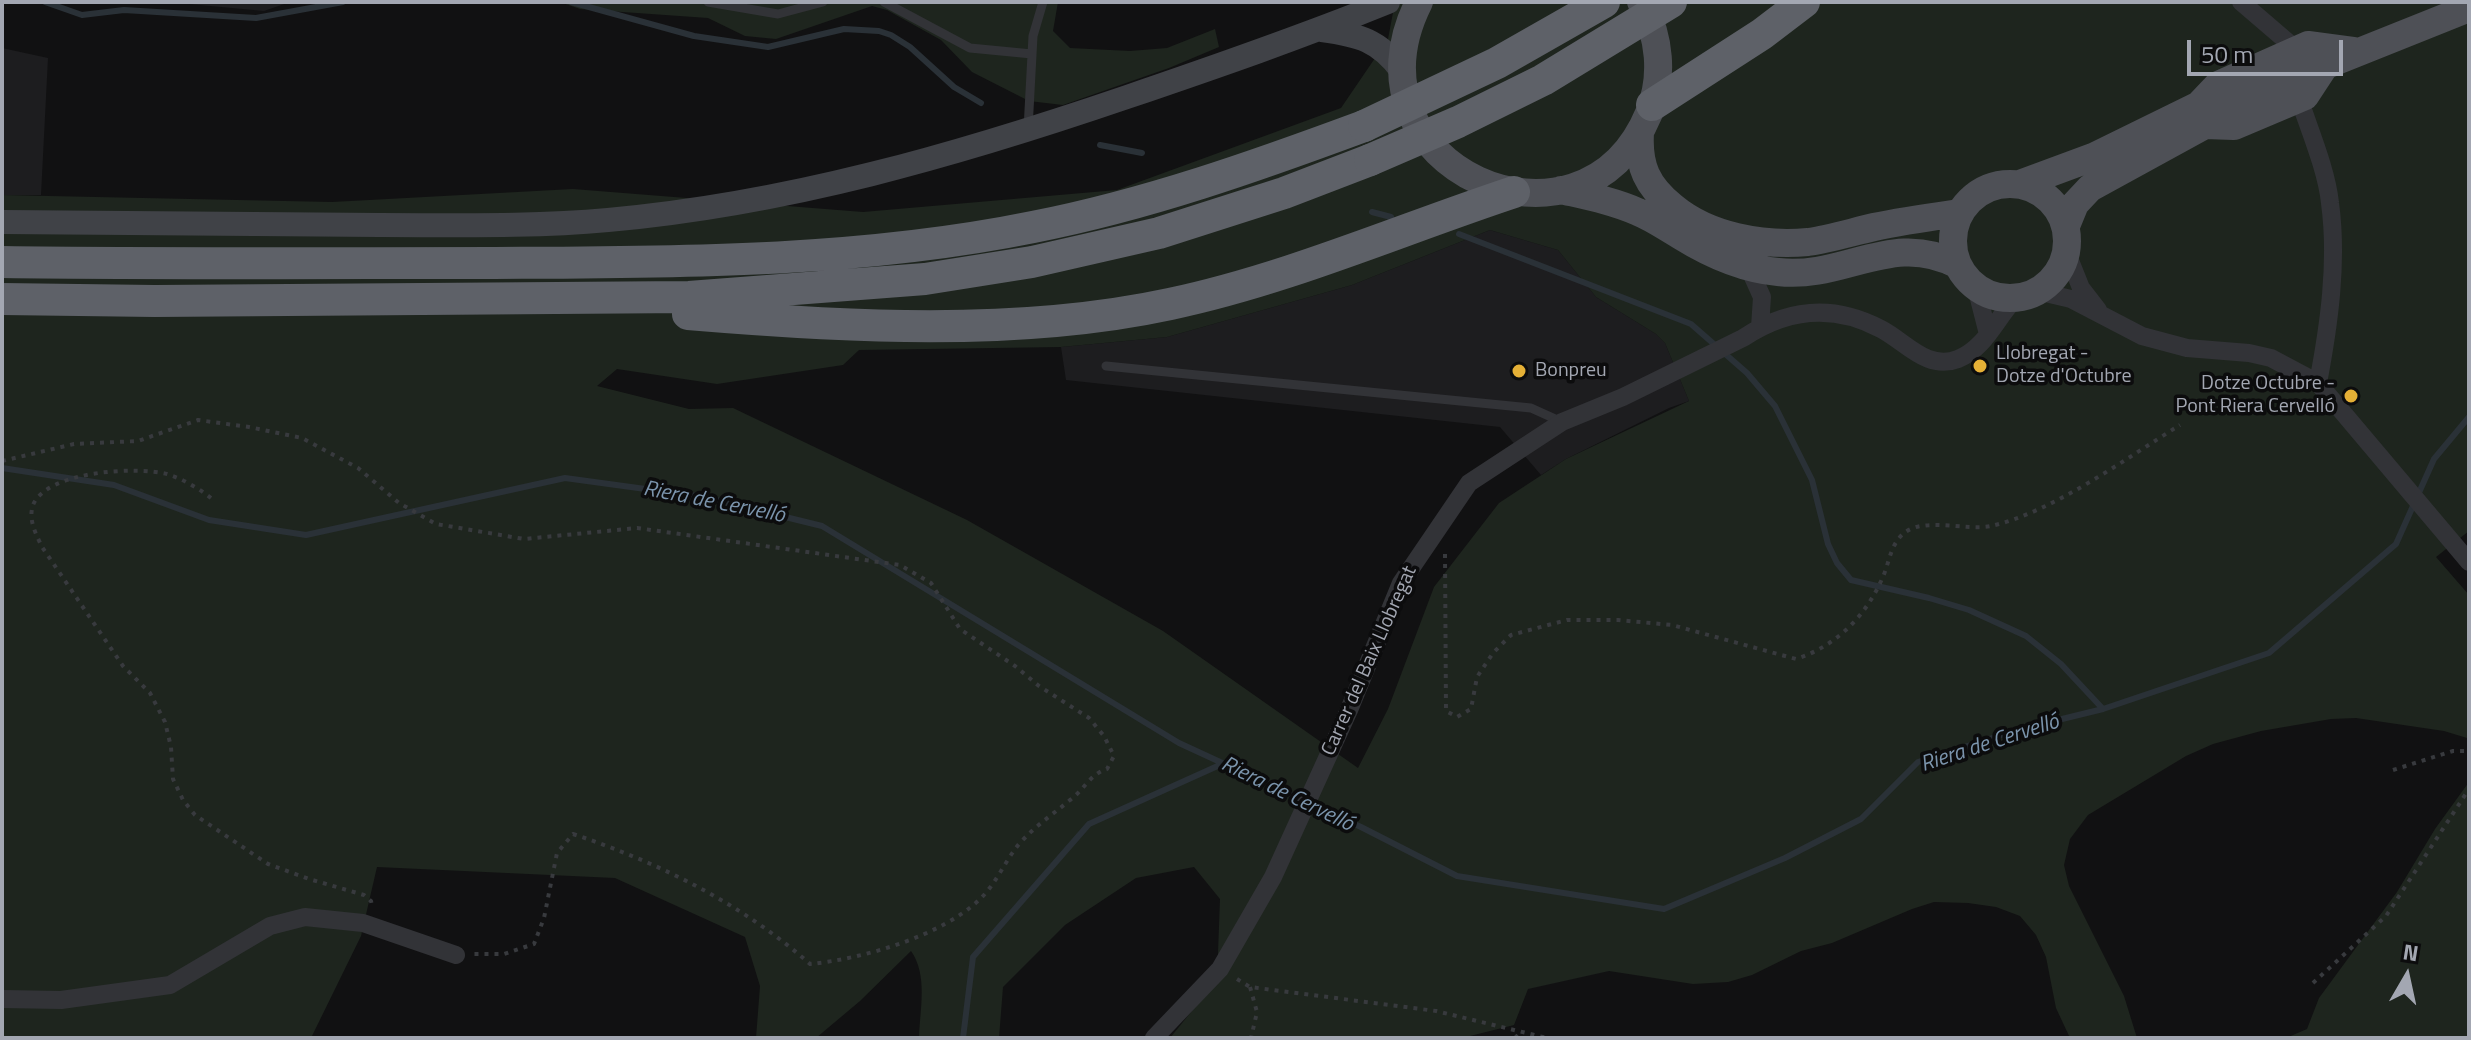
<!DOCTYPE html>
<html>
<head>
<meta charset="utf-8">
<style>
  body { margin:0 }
  #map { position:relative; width:2471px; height:1040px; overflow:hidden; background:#111112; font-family:"Titillium Web",sans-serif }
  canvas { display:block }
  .frame { position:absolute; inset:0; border:4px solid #a3a7b2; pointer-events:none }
  .north { position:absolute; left:2367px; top:936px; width:80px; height:80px; -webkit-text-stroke:6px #0c0c0d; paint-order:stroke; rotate:9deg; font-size:22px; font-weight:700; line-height:32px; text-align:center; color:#a3a7b2 }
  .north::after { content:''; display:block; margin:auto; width:28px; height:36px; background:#a3a7b2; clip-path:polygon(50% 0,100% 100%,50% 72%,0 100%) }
  .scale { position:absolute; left:2187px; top:40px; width:156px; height:36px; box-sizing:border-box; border:4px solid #a3a7b2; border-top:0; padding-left:10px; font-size:24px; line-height:28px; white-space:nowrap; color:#a3a7b2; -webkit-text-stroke:6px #0c0c0d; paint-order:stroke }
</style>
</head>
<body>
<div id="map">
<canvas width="2471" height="1040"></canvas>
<div class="frame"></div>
<div class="north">N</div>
<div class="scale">50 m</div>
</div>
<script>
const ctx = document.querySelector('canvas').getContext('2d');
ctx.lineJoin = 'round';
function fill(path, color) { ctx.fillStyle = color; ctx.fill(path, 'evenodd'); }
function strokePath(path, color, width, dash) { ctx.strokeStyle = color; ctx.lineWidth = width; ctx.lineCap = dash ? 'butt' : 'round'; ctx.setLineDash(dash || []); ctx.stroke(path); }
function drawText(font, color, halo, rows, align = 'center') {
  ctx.font = font + ' "Titillium Web",sans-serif'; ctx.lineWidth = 7; ctx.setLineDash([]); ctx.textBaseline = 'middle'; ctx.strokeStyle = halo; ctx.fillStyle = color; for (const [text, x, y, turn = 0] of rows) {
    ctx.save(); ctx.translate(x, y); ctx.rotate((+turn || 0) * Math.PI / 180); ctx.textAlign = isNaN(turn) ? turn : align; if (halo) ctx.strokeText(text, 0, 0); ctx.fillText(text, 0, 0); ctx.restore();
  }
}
const built = new Path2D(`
  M168,2H290L264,11Z
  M2,48L48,58L41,195H2Z
  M1490,230L1558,250L1596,297L1656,334L1665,343L1689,401L1669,408L1566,459L1541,475L1500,427L1066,380L1061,347L1167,337L1352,285Z`);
const green = new Path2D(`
  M560,2H1058L1053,31L1070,48L1130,51L1167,48L1215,29L1219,47L1169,68L1063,105L1029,101L972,72L941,40L887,10L872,6L776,39L745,36L708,18L580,9Z
  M1395,2H2469V531L2436,557L2469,595V742L2467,738L2444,731L2356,718L2331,719L2261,731L2213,744L2186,756L2088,815L2070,839L2064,865L2069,886L2124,996L2137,1038H2070L2056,1008L2046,957L2036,935L2020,916L1996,907L1968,903L1934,902L1912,909L1832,943L1801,951L1752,975L1728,982L1693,984L1609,971L1528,989L1514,1025L1462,1038H1170L1217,980L1220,899L1194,867L1136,878L1065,925L1003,987L999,1038H919C920,1009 928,975 911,951L860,1001L816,1038H756L760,986L745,937L615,878L377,867L361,936L311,1038H2V195L332,202L573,189L863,212L1117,190L1341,108L1388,39ZM1490,230L1558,250L1596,297L1656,334L1665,343L1689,401L1566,459L1499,503L1434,587L1388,709L1358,768L1163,631L967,520L733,408L689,409L597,386L617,369L717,384L843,365L859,350L1061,347L1167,337L1352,285Z
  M2469,782V1038H2286L2307,1029L2319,998L2397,892L2435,829Z`);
const stream = new Path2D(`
  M45,2L82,15L124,10L256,18L343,2
  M571,2L694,36L768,47L844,29L879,31L891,35L910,47L954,87L981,103
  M1100,145L1142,153
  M1372,212L1391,217
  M1459,234L1691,324L1747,373L1775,406L1812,480L1828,544L1837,563L1851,580L1929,598L1969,610L2026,636L2061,664L2103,709
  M2,468L114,485L209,520L306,535L565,478L704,497L822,526L1179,743L1361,827L1457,876L1664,909L1785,858L1861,819L1918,762L2017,730L2103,709L2269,653L2396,544L2434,459L2469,417
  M963,1038L973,957L1089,824L1222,764`);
const path = new Path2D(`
  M2,461L74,444L138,441L198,420L249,427L302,438L358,468L399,503L436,524L524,539L637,528L900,565L931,583L960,629L1015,666L1039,686L1089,718L1104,736L1114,756L1107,769C1090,774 1084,790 1070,800C1052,815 1035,826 1019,844C1005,861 996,884 980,899C942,936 862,959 810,964C742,904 660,863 573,834L557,853L544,918L534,944L504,954H473
  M211,498C198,488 183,479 167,474C136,466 47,471 33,505C28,520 36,534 42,547L123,666L150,693L165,722L171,747L173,779L183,800L195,815L268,864L309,879L364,895L371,901L372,906
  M1445,554L1446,711L1457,717L1471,709L1477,677L1493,653L1511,635L1567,620H1618L1672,625L1796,659C1836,646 1865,617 1882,579C1890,562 1890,542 1907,531C1927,518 1968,531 1991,526C2053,512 2125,459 2180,425
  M2393,770L2453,751H2469
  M1237,979L1250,987L1436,1011L1547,1038
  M2313,983L2386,916L2469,789
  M1250,987L1257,1012L1251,1038
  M1515,1038L1521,1032`);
const lane = new Path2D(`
  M708,2L778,14L823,2
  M884,2L970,48L1032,54
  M1028,129L1033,36L1043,2
  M1106,366L1531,408L1562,422`);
const street = new Path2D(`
  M2241,2L2297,50
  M2302,107C2312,136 2327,173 2330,203C2338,262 2329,325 2318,383
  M2067,253L2081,288L2098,310
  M1748,266L1762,297L1760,327
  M1976,287L1988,334
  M2037,291L2071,299L2142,336L2187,348L2249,353L2271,358L2318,383L2469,562
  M2,999L61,1000L170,985L270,926L305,917L363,923L456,955
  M1154,1038L1220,969L1273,877L1349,710L1401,583L1469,483L1562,422L1623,397L1743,338C1788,308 1834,304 1881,329C1906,342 1927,371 1958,359C1986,348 1996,318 2016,298`);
const secondary = new Path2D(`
  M1322,30C1359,35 1379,40 1402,71
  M2,222C128,224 254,225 380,225C456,225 532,227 608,220C787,204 957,155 1127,97C1215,67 1302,37 1388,2`);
const primary = new Path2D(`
  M1419,2C1336,167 1582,275 1649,113C1664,77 1660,36 1641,2
  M2205,125L2234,126L2305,96L2326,64
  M1640,133C1638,166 1647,186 1673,207C1709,237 1763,246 1808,242C1830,239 1852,232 1874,227C1902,221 1931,217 1959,213
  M1953 241a57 57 0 1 1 114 0a57 57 0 1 1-114 0Z
  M2020,184L2093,157L2199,105L2218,85L2308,45L2353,51
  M1561,190C1587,196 1613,201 1638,212C1653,218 1667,228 1681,236C1710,254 1745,269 1778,272C1845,280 1892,230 1958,265
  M2066,226L2075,204L2090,188L2205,125L2224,106L2469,8`);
const highway = new Path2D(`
  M1652,105L1762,34L1804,2
  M2,262C166,264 330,263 494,263C673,262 856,263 1033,227C1146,205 1256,166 1364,126
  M2,299L155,301L689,297L925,279L1032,262L1159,233L1284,193L1370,160
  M688,314C843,327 1017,337 1170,304C1288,279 1399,230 1514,192`);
const highwayBridge = new Path2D(`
  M1364,126L1497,63L1604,2
  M1370,160L1458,122L1543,80L1671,2`);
const markers = [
  [1980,366,8,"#e5b036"],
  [1519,371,8,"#e5b036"],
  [2351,396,8,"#e5b036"]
];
const poiNames = [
  ["Llobregat -",1996,354],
  ["Dotze d'Octubre",1996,377],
  ["Bonpreu",1535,371],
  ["Dotze Octubre -",2335,384,"right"],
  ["Pont Riera Cervelló",2335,407,"right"]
];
const streetNames = [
  ["Carrer del Baix Llobregat",1370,661,-66]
];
const waterNames = [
  ["Riera de Cervelló",714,503,11],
  ["Riera de Cervelló",1990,744,-18],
  ["Riera de Cervelló",1287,795,26]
];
fill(built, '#1d1d1f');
fill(green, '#1e251e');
strokePath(stream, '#2a3137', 6);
strokePath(path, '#383a3e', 4, [4, 6]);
strokePath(lane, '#323337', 9);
strokePath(street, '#323337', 18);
strokePath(secondary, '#404247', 24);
strokePath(primary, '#4e5056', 28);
strokePath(highway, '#5e6168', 32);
strokePath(highwayBridge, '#5e6168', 32);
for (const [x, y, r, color] of markers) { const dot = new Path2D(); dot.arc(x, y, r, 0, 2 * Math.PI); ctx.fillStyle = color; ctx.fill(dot); strokePath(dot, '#0c0c0d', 3); }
drawText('20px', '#a3a7b2', '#0c0c0d', poiNames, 'left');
drawText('20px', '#a3a7b2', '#0c0c0d', streetNames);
drawText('italic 22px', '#7b94ac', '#0c0c0d', waterNames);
</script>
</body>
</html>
